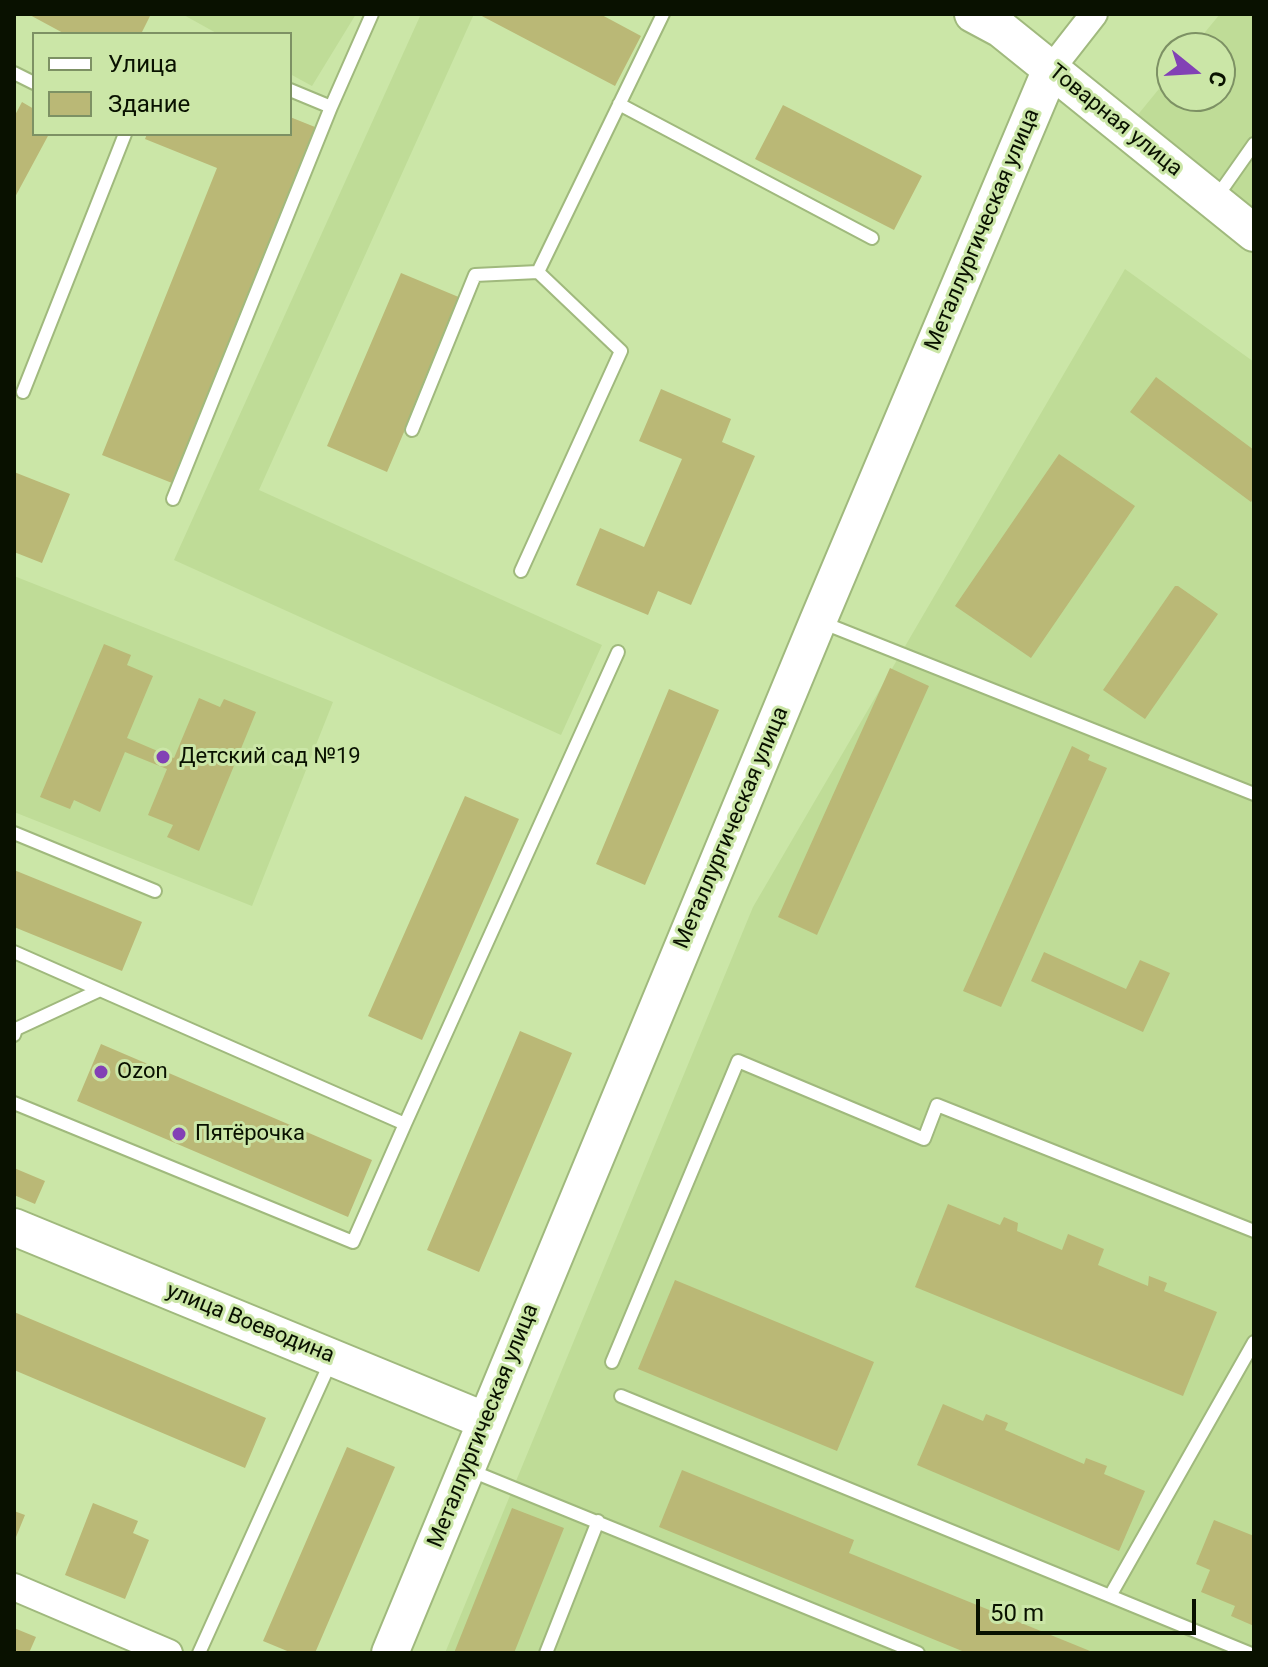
<!DOCTYPE html>
<html>
<head>
<meta charset="utf-8">
<style>
  body { margin:0 }
  #map { position:relative; width:1268px; height:1667px; overflow:hidden; background:#cbe6a7; font-family:Roboto,sans-serif }
  canvas { display:block }
  .frame { position:absolute; inset:0; border:16px solid #091100; pointer-events:none }
  .legend { position:absolute; left:32px; top:32px; width:260px; height:104px; box-sizing:border-box; background:#cbe6a7; border:2px solid #7d9164; margin:0; padding:10px 14px; list-style:none; font-size:24px; color:#091100 }
  .legend li { display:flex; align-items:center; gap:16px; height:40px }
  .legend b { width:40px; border:2px solid #7d9164 }
  .north { position:absolute; left:1156px; top:32px; width:80px; height:80px; box-sizing:border-box; background:#cbe6a7; border:2px solid #7d9164; border-radius:50%; rotate:108deg; font-size:22px; font-weight:700; line-height:32px; text-align:center; color:#091100 }
  .north::after { content:''; display:block; margin:auto; width:28px; height:36px; background:#8241b5; clip-path:polygon(50% 0,100% 100%,50% 72%,0 100%) }
  .scale { position:absolute; left:976px; top:1599px; width:220px; height:36px; box-sizing:border-box; border:4px solid #091100; border-top:0; padding-left:10px; font-size:24px; line-height:28px; white-space:nowrap; color:#091100; -webkit-text-stroke:6px #cbe6a7; paint-order:stroke }
</style>
</head>
<body>
<div id="map">
<canvas width="1268" height="1667"></canvas>
<div class="frame"></div>
<ul class="legend">
<li><b style="height:10px;background:#fff"></b>Улица</li>
<li><b style="height:22px;background:#bab876"></b>Здание</li>
</ul>
<div class="north">С</div>
<div class="scale">50 m</div>
</div>
<script>
const ctx = document.querySelector('canvas').getContext('2d');
ctx.lineJoin = 'round';
function fill(path, color) { ctx.fillStyle = color; ctx.fill(path, 'evenodd'); }
function strokePath(path, color, width, dash) { ctx.strokeStyle = color; ctx.lineWidth = width; ctx.lineCap = dash ? 'butt' : 'round'; ctx.setLineDash(dash || []); ctx.stroke(path); }
function drawText(font, color, halo, rows, align = 'center') {
  ctx.font = font + ' Roboto,sans-serif'; ctx.lineWidth = 6; ctx.setLineDash([]); ctx.textBaseline = 'middle'; ctx.strokeStyle = halo; ctx.fillStyle = color; for (const [text, x, y, turn = 0] of rows) {
    ctx.save(); ctx.translate(x, y); ctx.rotate((+turn || 0) * Math.PI / 180); ctx.textAlign = isNaN(turn) ? turn : align; if (halo) ctx.strokeText(text, 0, 0); ctx.fillText(text, 0, 0); ctx.restore();
  }
}
const built = new Path2D(`
  M182,14H356L312,86L290,74V34H218Z
  M421,14H474L259,490L602,645L561,735L174,560Z
  M1220,14H1254V208L1136,117L1172,73V96H1220V48H1192Z
  M1125,269L1254,362V1653H445L753,907Z
  M14,576L333,702L252,906L14,812Z`);
const building = new Path2D(`
  M28,14H151L141,34H65Z
  M478,14H600L641,36L615,86Z
  M22,102L34,109V134H49L14,199V117Z
  M783,105L922,176L894,230L755,159Z
  M290,117L315,127L172,483L102,455L217,168L145,139L147,134H290Z
  M401,273L461,298L387,472L327,446Z
  M1156,377L1254,450V498L1251,502L1130,412Z
  M661,389L731,419L722,442L755,456L691,605L658,591L648,615L576,585L600,528L644,547L682,459L639,441Z
  M1059,454L1135,506L1031,658L955,606Z
  M14,472L70,494L42,563L14,552Z
  M1175,586H1178L1218,614L1145,719L1103,690Z
  M104,644L131,655L127,665L153,676L127,738L174,758L199,698L220,707L224,699L256,712L199,851L167,837L173,825L148,815L167,769L125,752L100,812L74,800L70,809L40,797Z
  M890,668L929,686L817,935L778,917Z
  M669,689L719,710L645,885L596,864Z
  M1072,746L1090,755L1088,760L1107,768L1001,1007L963,991Z
  M465,796L519,819L422,1040L368,1016Z
  M14,870L142,922L122,971L14,927Z
  M1044,952L1126,989L1140,960L1170,973L1143,1032L1031,981Z
  M520,1031L572,1053L479,1272L427,1250Z
  M101,1044L372,1160L348,1217L77,1101Z
  M14,1168L45,1181L35,1204L14,1195Z
  M948,1204L1000,1225L1004,1217L1018,1223L1017,1231L1062,1250L1068,1234L1104,1249L1098,1265L1148,1286L1149,1276L1167,1283L1164,1291L1217,1312L1183,1396L915,1287Z
  M675,1280L874,1362L837,1451L638,1369Z
  M14,1312L266,1418L245,1468L14,1370Z
  M943,1404L983,1421L986,1414L1008,1423L1005,1430L1084,1464L1086,1458L1107,1466L1104,1474L1145,1491L1119,1551L917,1465Z
  M347,1447L395,1467L315,1653H292L263,1641Z
  M682,1470L854,1540L849,1553L1095,1653H967L659,1527Z
  M93,1503L138,1521L133,1533L149,1540L125,1599L65,1575Z
  M512,1508L564,1528L514,1653H454Z
  M14,1511L25,1515L14,1542Z
  M1214,1520L1254,1536V1626L1231,1616L1235,1606L1201,1592L1210,1570L1196,1564Z
  M14,1628L36,1637L29,1653H14Z`);
const lane = new Path2D(`
  M14,73L34,83
  M290,90L331,107
  M619,104L872,238
  M1216,198L1254,144
  M23,392L125,134
  M412,430L475,275L538,272
  M173,499L331,107L372,14
  M521,571L621,351L538,272L663,14
  M821,622L1254,794
  M14,833L155,891
  M14,952L100,990
  M14,1035L16,1029L100,990L405,1124L353,1242L14,1103
  M405,1124L618,652
  M612,1362L738,1061L924,1139L937,1105L1254,1231
  M621,1396L1110,1596L1254,1342
  M469,1470L918,1653
  M1110,1596L1249,1653
  M199,1653L331,1361
  M546,1653L598,1521`);
const street = new Path2D(`
  M1051,69L1094,14
  M14,1587L169,1653`);
const secondary = new Path2D(`
  M973,14L1001,29L1254,233
  M14,1227L486,1421
  M390,1653L818,621L1051,69`);
const markers = [
  [163,757,8,"#8241b5"],
  [101,1072,8,"#8241b5"],
  [179,1134,8,"#8241b5"]
];
const streetNames = [
  ["Товарная улица",1115,121,39],
  ["Металлургическая улица",983,230,-67],
  ["Металлургическая улица",732,828,-67],
  ["улица Воеводина",250,1324,22],
  ["Металлургическая улица",484,1426,-68]
];
const poiNames = [
  ["Детский сад №19",179,757],
  ["Ozon",117,1072],
  ["Пятёрочка",195,1134]
];
fill(built, '#bfdc97');
fill(building, '#bab876');
strokePath(lane, '#a0b97d', 16);
strokePath(street, '#a0b97d', 30);
strokePath(secondary, '#a0b97d', 40);
strokePath(lane, '#fff', 12);
strokePath(street, '#fff', 26);
strokePath(secondary, '#fff', 36);
for (const [x, y, r, color] of markers) { const dot = new Path2D(); dot.arc(x, y, r, 0, 2 * Math.PI); ctx.fillStyle = color; ctx.fill(dot); strokePath(dot, '#cbe6a7', 3); }
drawText('22px', '#091100', '#cbe6a7', streetNames);
drawText('22px', '#091100', '#cbe6a7', poiNames, 'left');
</script>
</body>
</html>
